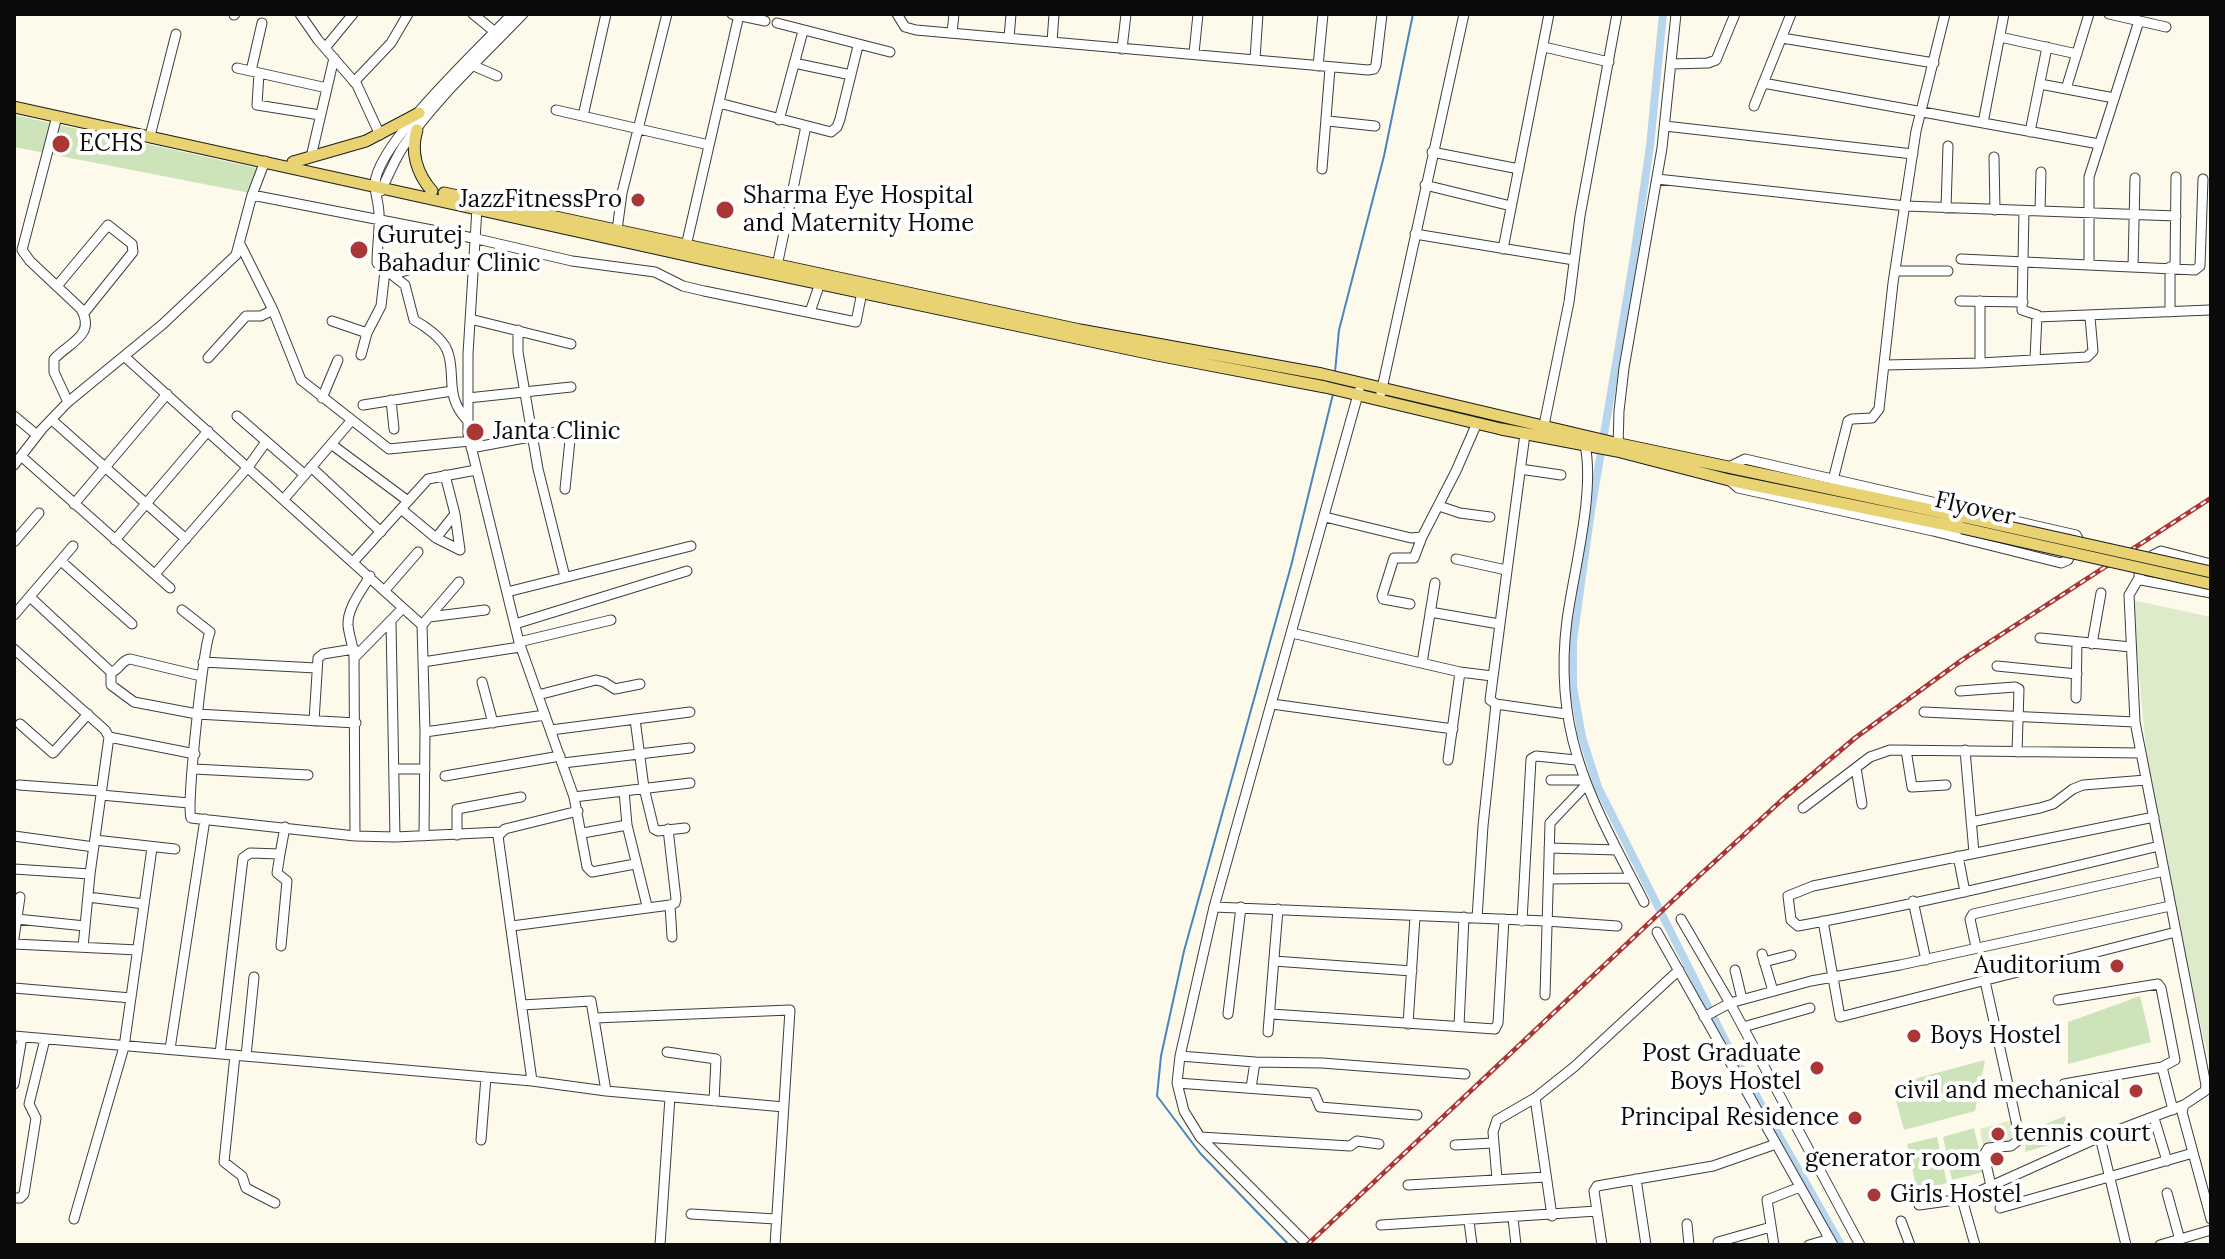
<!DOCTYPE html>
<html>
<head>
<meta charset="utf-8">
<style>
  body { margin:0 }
  #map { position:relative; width:2225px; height:1259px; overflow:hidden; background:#fdfaec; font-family:Lora,serif }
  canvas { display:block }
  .frame { position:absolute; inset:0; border:16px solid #0b0b0b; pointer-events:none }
</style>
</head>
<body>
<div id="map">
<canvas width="2225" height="1259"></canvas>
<div class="frame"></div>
</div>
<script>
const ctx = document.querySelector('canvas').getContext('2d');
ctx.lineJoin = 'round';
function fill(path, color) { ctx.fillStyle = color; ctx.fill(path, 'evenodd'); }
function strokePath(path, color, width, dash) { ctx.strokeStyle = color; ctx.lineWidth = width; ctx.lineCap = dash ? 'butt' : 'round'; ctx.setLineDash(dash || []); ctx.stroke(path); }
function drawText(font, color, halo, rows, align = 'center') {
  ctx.font = font + ' Lora,serif'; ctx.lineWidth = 8; ctx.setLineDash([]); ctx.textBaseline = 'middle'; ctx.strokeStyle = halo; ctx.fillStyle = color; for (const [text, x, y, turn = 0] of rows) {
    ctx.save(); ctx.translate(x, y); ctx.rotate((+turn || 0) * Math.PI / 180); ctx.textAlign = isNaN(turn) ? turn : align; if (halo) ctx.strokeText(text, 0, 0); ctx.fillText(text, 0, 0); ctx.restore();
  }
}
const green = new Path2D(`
  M14,115L257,168H258L250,193L14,147Z
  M2140,996L2151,1042L2068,1064V1022Z
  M1985,1060L1975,1111L1904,1130L1892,1085Z
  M2065,1116L2069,1139L2025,1152L2026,1132Z
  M1974,1128L1984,1172L1952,1180L1943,1137Z
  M1937,1137L1947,1183L1917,1191L1907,1144Z`);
const pitch = new Path2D(`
  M2132,600L2211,617V1070L2178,923L2147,760Z
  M2012,1120L2016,1139L1983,1146L1980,1129Z`);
const stream = new Path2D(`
  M1335,372L1339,330L1384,156L1413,14
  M1289,1245L1200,1153L1157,1096L1161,1056L1184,951L1291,566L1333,394`);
const canal = new Path2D(`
  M1663,14L1650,146L1633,263L1591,511L1573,641V686L1582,737L1598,787L1726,1042L1841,1245`);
const minor = new Path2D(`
  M300,14L318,40L357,85L380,135
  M473,14L495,32
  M732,14L765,21
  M897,14L905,27L916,30L1368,70L1374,69L1376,65L1382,14
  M2109,14L2166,27
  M234,15L235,14
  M777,23L890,52
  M952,33L954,14
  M2000,37L2077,54
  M1009,38L1011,14
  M1782,38L1934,63
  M1052,42L1054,14
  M1544,47L1609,62
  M325,48L353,14
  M1122,49L1126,14
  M1194,53L1198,14
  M1255,59L1258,14
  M794,63L851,75
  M1671,64L1708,63L1716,60L1735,14
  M474,66L497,76
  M1318,66L1323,14
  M237,68L327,88
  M251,71L262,23
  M259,73L257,105L320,115
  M354,82L391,43L408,14
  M1763,83L2099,144
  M2040,84L2114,98
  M2066,89L2089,14
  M719,103L831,132L837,127L840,119L858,46
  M1754,106L1791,14
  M556,110L709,145
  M57,116L22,250L30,261L81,309C96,335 70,342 54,359V372L68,402
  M583,116L606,14
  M779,120L803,31
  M1328,121L1375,126
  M1983,123L2004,14
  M1665,126L1913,154
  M2030,132L2047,47
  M150,136L176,34
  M1432,152L1519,169
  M311,157L334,58
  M1994,157L1995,210
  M1322,169L1330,68
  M1657,179L1906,206L2176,216
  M1425,185L1511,206
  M381,191C388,176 394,161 403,147C436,98 483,56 523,14
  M252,195L473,238L572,261L655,272L683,286L704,291L856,322L862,292
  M477,208L468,354V434L519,642L574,797L587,867L592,872L635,864
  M1946,208L1948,146
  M2024,211L2022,310L2037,315L2035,359
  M2040,211L2041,172
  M617,230L622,193L667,14
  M1415,234L1574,260
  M240,244L273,310L301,380L389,449L470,441
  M686,246L739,15
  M1503,249L1549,14
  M1961,259L2195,270L2200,266L2203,179
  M2089,264V177L2139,21
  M2133,267L2135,178
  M2175,267L2176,177
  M776,271L806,126
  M1895,271H1948
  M394,274L422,266L472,260
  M57,286L108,225L132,244L133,252L84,313
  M1960,301L2023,302
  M1980,301V363
  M810,312L820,283
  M2170,312V267
  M2037,317L2210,310
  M470,319L571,344
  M332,321L367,333
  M518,330V352L538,469L565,577
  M361,355L367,333L381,306L385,271
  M125,357L422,625
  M208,358L246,316H261L273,310
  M1884,365L1980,363L2087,357L2093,351L2090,317
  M1381,393L1464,14
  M322,398L338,360
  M468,398L571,387
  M391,400L394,429
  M363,405L452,391
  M14,416L37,435
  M237,416L305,475
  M52,420L186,539
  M468,421C443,396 457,373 447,350C442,338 425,326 414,320L405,285L377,263C377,247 380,231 379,214C379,204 375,194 375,184C376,144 482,46 512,14
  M1543,430L1569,302L1580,216L1617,14
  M1525,434L1490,700L1496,704L1566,714
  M331,444L408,501
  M1585,445C1595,492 1574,570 1567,620C1552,736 1593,803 1644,902
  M471,448L567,430L570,440L565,489
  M1618,448L1619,411L1624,368L1662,148L1676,14
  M21,456L170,588
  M14,465L42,429L68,402L163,324L236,255L252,195L265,161
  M311,467L381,532
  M1520,469L1561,475
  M1729,480L1738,488L1933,531L2061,563L2068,560L2078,538L2076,535L1745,459L1729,467
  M1833,480L1848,421L1852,419L1872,418L1879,409L1893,283L1916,131L1945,14
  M284,499L351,421
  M74,504L167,394
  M1439,506L1460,513L1490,517
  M401,509L436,538L460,550L455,514L445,475
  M1325,517L1411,538L1422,537L1456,471L1477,423
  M436,538L455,514
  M115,540L208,431
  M14,542L39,513
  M1456,559L1506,570
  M61,561L132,624
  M354,561L428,479L476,470
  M2147,563L2153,555L2161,551L2211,564
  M155,574L248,467L266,442
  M2139,575L2141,580L2211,593
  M2139,578L2129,595L2135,722L2206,1085L2205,1091L2184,1105L2182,1112L2211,1219
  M385,590L418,552
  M507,592L691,546
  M30,597L111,672C119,671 121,660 130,659L201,676
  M1410,604L1383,599L1382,596L1394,558H1414L1422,537
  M182,610L210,632C203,650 186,806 191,818L355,836L395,837L501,832
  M1430,612L1499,624
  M14,615L73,546
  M429,617L485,610
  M391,622L395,837
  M515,624L687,571
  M1292,633L1460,672L1492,676
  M2040,638L2131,647
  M519,642L611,620
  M2092,644L2101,593
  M14,649L105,730L109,737L90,874L83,947
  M354,658L403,608
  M203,662L316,668
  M423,662L520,647
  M1422,663L1435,583
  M1997,666L2077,674
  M111,672V685L134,702L197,714L356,723
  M482,682L493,723
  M1960,691L2015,687L2019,689L2017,752
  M538,695L596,680L604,682L615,689L640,684
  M2076,698L2077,642
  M1272,704L1453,729
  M1924,712L2135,722
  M635,719L644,788L654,829L658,831L685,828
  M314,721L318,658L323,654L354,649
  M20,724L53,753L88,714
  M551,730L690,712
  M425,732L545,715
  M109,737L195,754
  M1906,750L1912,787L1946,785
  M1965,750L1974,853
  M1448,760L1460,672
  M563,763L690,748
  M1856,768L1862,804
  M194,769L308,775
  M394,769H425
  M445,776L560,756
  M1551,780H1584
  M19,785L101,791
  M624,791L627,825
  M101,795L189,803
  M574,797L690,783
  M1803,808L1870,757L1890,750L2141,753
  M2154,817L1813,886L1788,896L1791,920L1798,926C1919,904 2039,875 2159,846
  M1971,822L2040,808L2053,804L2073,789L2083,785L2146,780
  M668,829L676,899L675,903L670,905
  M583,833L627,825L647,906
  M457,835V809L521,797
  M14,836L94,847
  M355,836L354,658C354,647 349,637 348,625C347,608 362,590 370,576
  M424,836L425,732L422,625L459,582
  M95,840L175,849
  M1549,848L1617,850
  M280,854L277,873L287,881L281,946
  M1958,856L1965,892
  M14,869L90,874
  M1549,879L1631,878
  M88,897L144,904
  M1913,901L1926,960
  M1214,907L1546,921L1617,926
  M1477,918L1483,826L1496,704
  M17,919L85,926
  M1681,919L1730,1003L1860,1245
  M1522,921L1531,759L1536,756L1576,760
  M1823,921L1840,1017L2176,932
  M512,926L670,905L672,937
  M1657,932L1833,1245
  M14,938L20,897
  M14,944L138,950
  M1976,947L1970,919L1973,914L2164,871
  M1762,954L1773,991
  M1274,961L1412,971
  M1764,962L1791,955
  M1735,970L1742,999
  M1985,981L2020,1139L2011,1146L1988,1148L1984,1155L1991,1186
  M14,988L131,998
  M1545,995L1550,823L1586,785
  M2058,1000L2158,984L2161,988L2175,1060L2162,1067
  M522,1005L591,1001L606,1091
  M1228,1014L1241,907
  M1271,1014L1495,1029L1498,1023L1504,919
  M1704,1017L1730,1003L1811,981L1900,965L2170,906
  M595,1018L790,1010L775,1245
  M1408,1024L1415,917
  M1459,1026L1464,917
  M1743,1027L1810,1008
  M1268,1032L1278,909
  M14,1036L532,1081L606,1091L784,1107
  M170,1049L205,819
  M667,1052L716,1059L714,1101
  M220,1054L243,858L250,853L280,854L285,827
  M235,1055L224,1162L242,1176L246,1188L275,1203
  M246,1056L254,977
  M1180,1056L1255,1062L1322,1063L1465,1074
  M532,1081L498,836L505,829L578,811
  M1177,1083L1314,1093L1320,1107L1417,1115
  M14,1084L22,1037
  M2064,1084L2162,1067L2173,1110
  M1251,1088L1255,1062
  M1535,1098L1552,1216
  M2154,1118L2167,1161
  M1200,1137L1350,1146L1357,1141L1379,1144
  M2100,1137L2126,1245
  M481,1140L486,1077
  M1455,1145L1493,1143
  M1497,1179L1493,1132L1497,1120L1535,1098L1574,1067L1679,970
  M1636,1179L1646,1245
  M1408,1185L1546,1177
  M2167,1193L2180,1240
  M14,1198H20L24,1194L36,1118L29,1104L45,1039
  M1962,1199L1975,1245
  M1919,1205L1962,1199L2100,1137L2184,1105
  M2000,1208L2193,1153
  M691,1214L776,1219
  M1513,1218L1516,1245
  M74,1219L124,1047L152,848
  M1469,1221L1472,1245
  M1901,1221L1910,1245
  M1687,1224L1689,1245
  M1381,1225L1597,1211
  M1718,1242L1771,1227
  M660,1245L670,1097
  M1308,1245L1200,1137L1184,1111L1177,1083L1180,1056L1214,907L1359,391
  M1602,1245L1594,1191L1597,1186L1713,1166L1776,1144
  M1774,1245L1767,1200L1800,1187
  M1809,1245L1830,1239
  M2160,1245L2211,1230`);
const major = new Path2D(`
  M14,107L726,264L1157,355L1325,387L1501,429L1617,451L1729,480L1962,528
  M417,130C410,152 417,174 432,191
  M293,162L366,141L419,113
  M444,193L1080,330L1322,374L1615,443L1964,517`);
const rail = new Path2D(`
  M1307,1245L1700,875L1783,799L1855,738L1962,660L2211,498`);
const majorBridge = new Path2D(`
  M1964,517L2211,572
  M1962,528L2211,584`);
const markers = [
  [61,144,10,"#aa3635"],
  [638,200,8,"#aa3635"],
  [725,210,10,"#aa3635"],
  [359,250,10,"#aa3635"],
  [475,432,10,"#aa3635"],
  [2117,966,8,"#aa3635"],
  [1914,1036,8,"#aa3635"],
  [1817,1068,8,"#aa3635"],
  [2136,1091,8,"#aa3635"],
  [1855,1118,8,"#aa3635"],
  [1998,1134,8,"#aa3635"],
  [1997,1159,8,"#aa3635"],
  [1874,1195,8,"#aa3635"]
];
const poiNames = [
  ["ECHS",79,144],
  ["Sharma Eye Hospital",743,196],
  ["and Maternity Home",743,224],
  ["JazzFitnessPro",622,200,"right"],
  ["Gurutej",377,236],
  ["Bahadur Clinic",377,264],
  ["Janta Clinic",493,432],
  ["Auditorium",2101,966,"right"],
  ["Boys Hostel",1930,1036],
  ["Post Graduate",1801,1054,"right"],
  ["Boys Hostel",1801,1082,"right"],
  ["civil and mechanical",2120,1091,"right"],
  ["Principal Residence",1839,1118,"right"],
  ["tennis court",2014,1134],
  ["generator room",1981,1159,"right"],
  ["Girls Hostel",1890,1195]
];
const streetNames = [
  ["Flyover",1975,509,13]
];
fill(green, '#cde3ba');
fill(pitch, '#deebcb');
strokePath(stream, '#4786bc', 2);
strokePath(canal, '#b7d6ee', 8);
strokePath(minor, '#3e3e3e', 11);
strokePath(major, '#1c1c1c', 13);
strokePath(minor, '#fff', 9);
strokePath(major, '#e8d271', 11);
strokePath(rail, '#aa3635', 5);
strokePath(rail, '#fff', 2, [6]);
strokePath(majorBridge, '#1c1c1c', 13, []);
strokePath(majorBridge, '#e8d271', 11);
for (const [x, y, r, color] of markers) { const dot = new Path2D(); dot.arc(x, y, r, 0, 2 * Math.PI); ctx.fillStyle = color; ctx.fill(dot); strokePath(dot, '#fff', 3); }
drawText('24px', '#0b0b0b', '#fff', poiNames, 'left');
drawText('24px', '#0b0b0b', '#fff', streetNames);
</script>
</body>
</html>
